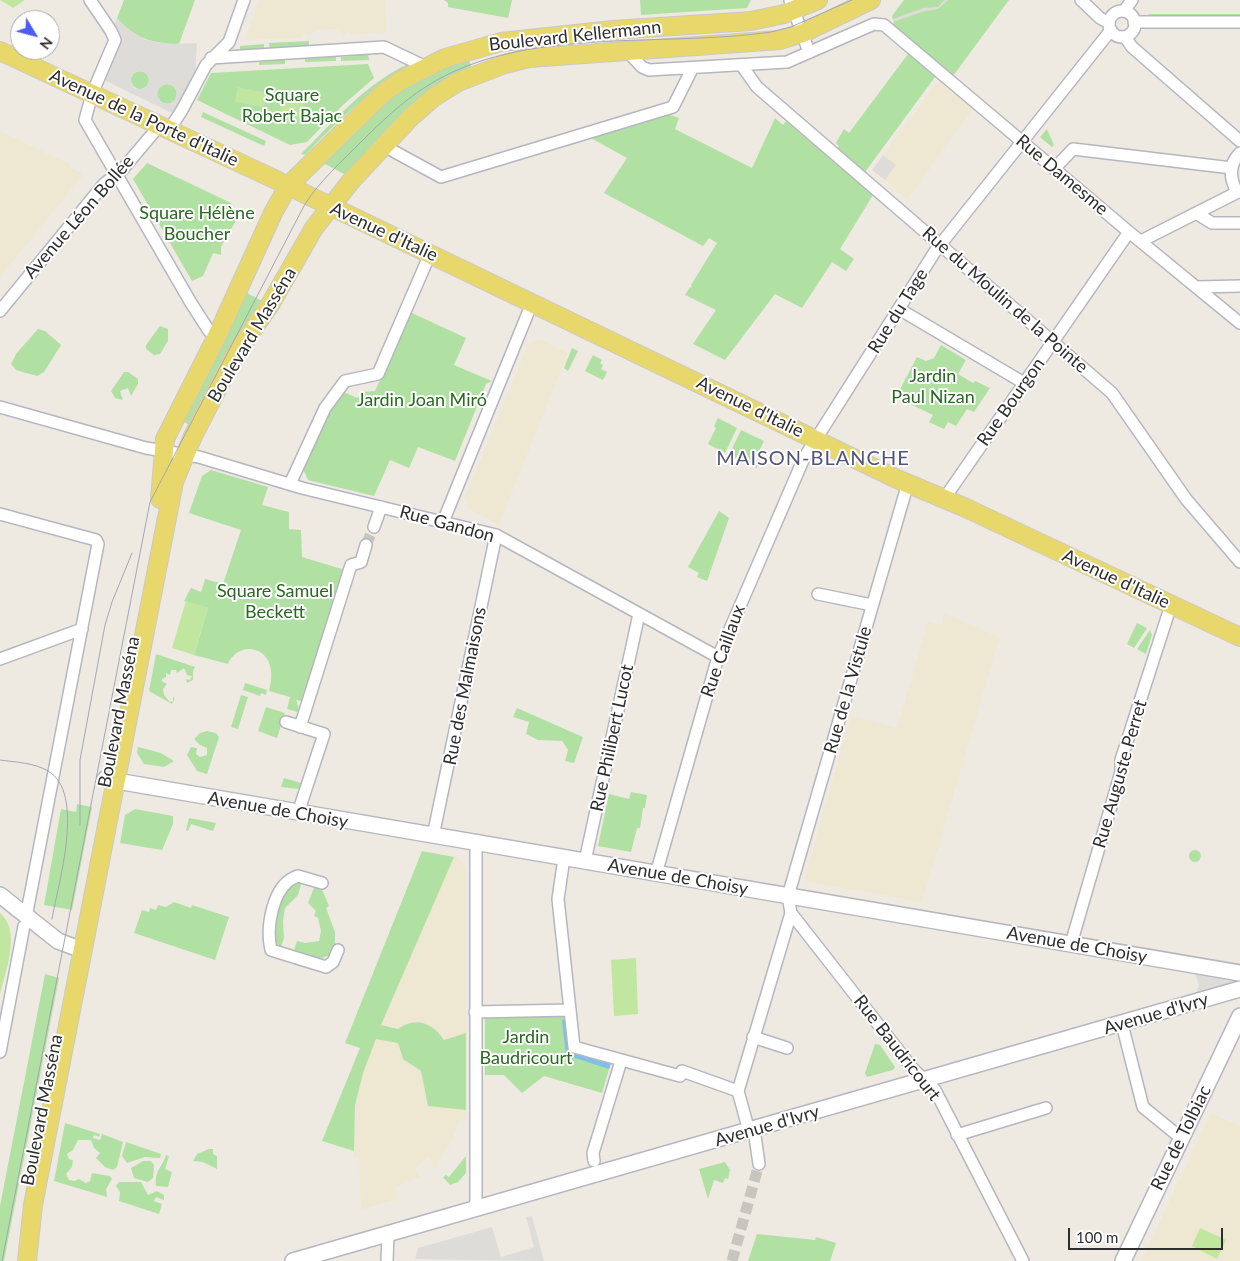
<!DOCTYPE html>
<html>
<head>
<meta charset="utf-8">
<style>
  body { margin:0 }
  #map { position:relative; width:1240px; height:1261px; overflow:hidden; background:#eeeae2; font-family:Lato,sans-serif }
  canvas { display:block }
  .north { position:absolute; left:10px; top:10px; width:50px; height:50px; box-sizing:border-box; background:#fff; border:1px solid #ababab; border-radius:50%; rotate:127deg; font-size:14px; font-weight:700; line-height:20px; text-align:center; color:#2e2e2e }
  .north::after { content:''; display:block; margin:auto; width:18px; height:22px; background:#4e5bef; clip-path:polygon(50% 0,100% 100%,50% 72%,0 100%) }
  .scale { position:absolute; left:1068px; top:1228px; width:155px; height:22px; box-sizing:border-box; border:2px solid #2e2e2e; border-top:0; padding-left:6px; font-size:15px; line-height:18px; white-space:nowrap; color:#2e2e2e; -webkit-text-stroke:4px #fff; paint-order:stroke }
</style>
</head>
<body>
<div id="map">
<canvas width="1240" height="1261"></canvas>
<div class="north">N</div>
<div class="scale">100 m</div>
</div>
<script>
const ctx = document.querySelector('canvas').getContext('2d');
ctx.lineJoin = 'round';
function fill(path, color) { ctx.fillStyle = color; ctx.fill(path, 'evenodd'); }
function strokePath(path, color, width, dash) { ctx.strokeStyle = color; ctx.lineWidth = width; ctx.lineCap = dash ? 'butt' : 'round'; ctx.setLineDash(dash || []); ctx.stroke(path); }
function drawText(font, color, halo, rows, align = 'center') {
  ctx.font = font + ' Lato,sans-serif'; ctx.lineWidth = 4; ctx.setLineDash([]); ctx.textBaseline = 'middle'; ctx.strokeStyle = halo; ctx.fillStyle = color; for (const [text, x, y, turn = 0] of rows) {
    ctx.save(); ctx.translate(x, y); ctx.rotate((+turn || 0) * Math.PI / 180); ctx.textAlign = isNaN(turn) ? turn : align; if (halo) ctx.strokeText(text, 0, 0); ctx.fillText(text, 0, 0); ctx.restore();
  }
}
const education = new Path2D(`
  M259,0H385L387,32L351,35L347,32L344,36L336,29L316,30L309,37L304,33L300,38L245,40Z
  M939,80L972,110L907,200L885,180L896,165L883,155Z
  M0,131L70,164L69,167L84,174L0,277Z
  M539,339L568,353L499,525L469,509L465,497L528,344Z
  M944,613L1000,637L922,902L807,882L805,878L806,874L851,715L897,728L928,621L941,625Z
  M454,857L459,858L466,867V1033L444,1040L440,1033L403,1025L398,1029L381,1025Z
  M376,1039L399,1043L400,1053L413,1067L422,1071L428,1106L466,1110V1120L460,1119L451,1143L438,1161V1168H433L432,1162L428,1158L415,1169L420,1177L395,1188L398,1199L361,1210L359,1157H353L355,1105L363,1073Z
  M1211,1113L1240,1126V1261H1141Z`);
const green = new Path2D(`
  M124,0H195L179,44C154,44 133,38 117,18Z
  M444,0H512L508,18L448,7V3Z
  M640,0H751L747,8L641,15Z
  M904,0H1009L953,76L894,25L892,16Z
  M1149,14H1240V16L1147,17Z
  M309,41V48L270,50L269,43Z
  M264,44V51L240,52V46Z
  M368,52L369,60L341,61V57L351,56V53Z
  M336,54V61L305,62V55Z
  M467,54L472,69L346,175L321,162L400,88Z
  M908,54L935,77L865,172L837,148L839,146L836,143L844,129L849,133Z
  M285,57V64L259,65V62L271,61L272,58Z
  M410,63L412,65C370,89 338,121 305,155L301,154C335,120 366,83 410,63Z
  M368,64L374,78L343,105L307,142L290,145L197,100L211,73Z
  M131 80a9 9 0 1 1 18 0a9 9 0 1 1-18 0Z
  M157 94a10 10 0 1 1 20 0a10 10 0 1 1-20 0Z
  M203,112L266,141L264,146L201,117Z
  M664,113L679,118L675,129L752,168L775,118L783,125L786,121L873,195L840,249L854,259L846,271L832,262L802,308L775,294L725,360L693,344L716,310L685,295L690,287L692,288L691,285L717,243L709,238L703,246L604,193L627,158L589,137Z
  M1047,129L1054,145L1052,147L1040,137Z
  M147,163L231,203L237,219L221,247V255L213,253L203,276L192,281L133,179Z
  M243,291L262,301L193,427L179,419Z
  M410,312L466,338L454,365L492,381L486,384L455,461L418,447L409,468L390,460L374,496L308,480L303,469L323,420L344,392L357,398L363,392L375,391Z
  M160,326L168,329V341L160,354L154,355L146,349V345Z
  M38,329L45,331L61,345L44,372L37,376L16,370L11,364L16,354Z
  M941,345L966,360L958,374L973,383L975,381L990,388L974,412L967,409L956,426L948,422L944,429L929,422L933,415L896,397L917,357L926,361L934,358Z
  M572,348L578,351L568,371L564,368Z
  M593,355L602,360L600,363L603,365L601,369L607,372L603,380L585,371Z
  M124,372H128L138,379V384L131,396L128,388L120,391L123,400L115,398L111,391Z
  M718,418L737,428L725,453L708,444L716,428L714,426Z
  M741,430L764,441L755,460L759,462L757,468L729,455Z
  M211,470L268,487L262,505L289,512V529L301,530L302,557L345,570L301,701L296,700L299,709L297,712L287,709L290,697L269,691C282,645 238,638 228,664L194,655L208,608L184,601L191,588L201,592L205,579L223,584L241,530L189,513L202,476Z
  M719,511L729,518L707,581L697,577L699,573L688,567Z
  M1137,623L1147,628L1134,648L1127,644Z
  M1150,630L1152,635L1146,654L1137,649Z
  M156,654L195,667L193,671V680L187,683L186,679L190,680L192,676L187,675L184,668L177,673L176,670H171L170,675L166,673V677L162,679V681L167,684L163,689L164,695L170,702L173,701V697L175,698L172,704L149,691Z
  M245,683L267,690L266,695L261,693L260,696L243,690Z
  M241,695L248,697L238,729L231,727Z
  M266,707L285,713L277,738L258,731Z
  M517,708L583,737L574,763L565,761L568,750L562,741L538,740L526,734L529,722L513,717Z
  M207,731L216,733L219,737L207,774L197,771L187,755L191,747L197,748L196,754L200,757L207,755V748L200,745L194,739L200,733Z
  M138,747L161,753L174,761L164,767L144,764L137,753Z
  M284,778L301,783L299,789L281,787Z
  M631,792L647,795L645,808H643L640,828H637L631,852L598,846L609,794L629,799Z
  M77,804L92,807L72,910L44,905L61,809L76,812Z
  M135,809L173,816V824L162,850L120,843L125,815Z
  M189,818L216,823L213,831L191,824L188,831L186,830Z
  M1189 856a6 6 0 1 1 12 0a6 6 0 1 1-12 0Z
  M422,851L454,857L381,1025L398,1029C415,1016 433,1023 444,1040L466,1033V1110L428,1106L421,1071L403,1059L398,1043L376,1039L363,1073L355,1105L354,1151L322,1141L360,1048L345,1043Z
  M302,881L298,895L285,908L283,921L284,938L280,950L276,948L275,924H277L275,921L281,897L293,883Z
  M315,885L321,887L329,906L326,908L335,932V951C322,963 308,957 293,953L297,941L305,943L319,941L321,931L318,918L314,916L316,911L308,903Z
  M174,902L191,908L192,905L229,917L215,960L134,933L142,910L149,912L150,908L156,910L158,905L166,907Z
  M45,974L59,978L4,1261H0V1206Z
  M485,1015H568L571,1051L611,1063L602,1093L544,1076L522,1093L504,1075H485Z
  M875,1044L880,1045L895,1067L893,1070L867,1077L865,1073Z
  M65,1123L100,1134L99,1137L94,1135L93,1138L100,1140L102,1134L123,1142L117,1167L113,1170L105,1167L96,1158L100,1153L94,1148L91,1140H78L73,1150L67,1154L69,1159L73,1160L72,1167L66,1174L69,1180L74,1181L79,1179L86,1183L90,1181L92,1173L110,1176L112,1179L106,1189L107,1197L54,1181Z
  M126,1142L161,1154L160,1158L145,1157L127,1163L122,1156Z
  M209,1149H213V1154L217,1156V1169L203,1162L193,1161L197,1154Z
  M166,1155L169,1156L165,1169L172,1172L168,1187L156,1186C154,1171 162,1168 166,1155Z
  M466,1156V1173L458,1182L450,1185L443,1177L446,1175L449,1177Z
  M143,1161H151L154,1165L153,1178L148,1182L134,1178L131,1168Z
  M725,1162L730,1170L728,1179L725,1178L723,1183L714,1180L708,1199L699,1169Z
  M119,1182H141L148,1195L157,1191L164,1195V1200L156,1197L154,1201L162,1204L159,1214L119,1201L120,1192L116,1186Z
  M757,1234L815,1240L816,1237L836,1243L830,1261H748Z`);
const pitch = new Path2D(`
  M0,0H25L13,8Z
  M238,87L267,93L264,107L235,102Z
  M280 106a12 12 0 1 1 24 0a12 12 0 1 1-24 0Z
  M186,601L208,608L194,655L172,648Z
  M0,913C22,931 5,972 0,995Z
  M636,958L638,1014L614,1016L611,960Z
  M1200,1228L1226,1240L1217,1259L1192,1246Z`);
const plaza = new Path2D(`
  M944,0H948L938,9L925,11L893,22V19L923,8L938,7Z
  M117,18L128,29L146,40L168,44L197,43L195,77L175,113L170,112L104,80L113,28ZM136,71L144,72L149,77L148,85L143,89H135L131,84V76ZM165,84L173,85L177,92L175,100L169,104L161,102L157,95L159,88Z
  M883,155L896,165L885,180L872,170Z
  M1194,970L1240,978V984L1195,997L1199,985Z
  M532,1216L544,1261L415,1259L418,1248L492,1227L501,1257L534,1247L526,1217Z`);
const water = new Path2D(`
  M562,1020H569L571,1051L611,1063L609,1069L566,1055Z`);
const streetTunnel = new Path2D(`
  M366,545L374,527
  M732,1261L759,1164`);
const street = new Path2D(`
  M90,0L111,31L115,40L92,94L85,120L191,303L209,331L217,336
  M790,0L809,52
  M1081,0L1100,18L1109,23
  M1124,11L1132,0
  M1109 24a13 13 0 1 1 26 0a13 13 0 1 1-26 0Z
  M1134,22H1240
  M1125,37L1132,47L1240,141
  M626,50L642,67L649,70L787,62L874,24L884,25L1129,232L1240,323
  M211,58L384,47L426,67
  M742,66L757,87L1112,393L1186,499L1240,562
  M169,130L182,110L206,65L229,42L244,0
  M384,146L441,177L673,107L692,69
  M1055,168L1073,149L1232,168
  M1237,192C1230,179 1228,165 1240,153
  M1196,213L1212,223H1240
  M1141,241L1240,191
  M1197,287L1240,286
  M899,309L1024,383
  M0,311L104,184L122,170L160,125
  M0,407L146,448L199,457L302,488L496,535L718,657
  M908,483L788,896L791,913L913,1069L935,1090L1023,1261
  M290,484L325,408L345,381L378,374L430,254
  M944,499L1129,232
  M0,514L96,540L98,544L26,917
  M443,522L532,303
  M374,527L381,507
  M818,594L872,605
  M0,659L82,629
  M286,722L324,734L298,813
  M300,727L351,565L361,562L366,545
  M433,836L496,535
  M564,858L558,899L574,1047L680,1076L682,1071L738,1091
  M585,861L639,614
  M656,874L718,657L804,458L936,250L1111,30
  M322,883L298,876C272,884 266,928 271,950L326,967L333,962L338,950
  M1071,944L1121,772V760L1171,605
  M475,1012L570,1010
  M1122,1024L1143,1107L1181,1138
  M753,1037L787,1048
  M0,1052L24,926
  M754,1129L759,1164
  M749,1131L738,1091L791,913
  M957,1135L1046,1108
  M594,1161L593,1153L621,1061
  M473,1209L476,1202V844
  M387,1261L388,1234`);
const secondary = new Path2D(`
  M105,779L1240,973
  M0,895L58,941L82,950
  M293,1261L1240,989
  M1123,1261L1240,1016`);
const primary = new Path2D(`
  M0,51L272,178L897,479L966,508L1240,637
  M160,499L165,439L217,336L273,213L288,186L382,94L400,81L445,58L501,42L613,30L751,21L784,14L818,0
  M27,1261L33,1205L174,482L193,436L235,355L271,303L314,228L351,181L411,117L434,97L458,82L505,64L529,58L780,40L803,33L871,0`);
const tram = new Path2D(`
  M0,760C15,762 35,763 48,771C86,793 58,884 52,919
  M80,825V760L105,625L112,602L132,553
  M2,1261L150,502L305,204C320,181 341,162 361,142C381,122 402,102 427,86C523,25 662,48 771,32L791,27L852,0`);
const streetNames = [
  ["Boulevard Kellermann",575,36,-6],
  ["Avenue de la Porte d'Italie",144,118,25],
  ["Rue Damesme",1062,175,40],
  ["Avenue Léon Bollée",79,217,-49],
  ["Avenue d'Italie",384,232,25],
  ["Rue du Moulin de la Pointe",1005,300,41],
  ["Rue du Tage",898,311,-58],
  ["Boulevard Masséna",252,335,-59],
  ["Rue Bourgon",1011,402,-55],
  ["Avenue d'Italie",750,407,26],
  ["Rue Gandon",447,524,15],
  ["Avenue d'Italie",1116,579,25],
  ["Rue Caillaux",723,651,-70],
  ["Rue des Malmaisons",465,686,-79],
  ["Rue de la Vistule",848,690,-74],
  ["Boulevard Masséna",119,712,-79],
  ["Rue Philibert Lucot",612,738,-78],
  ["Rue Auguste Perret",1120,774,-74],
  ["Avenue de Choisy",278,810,10],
  ["Avenue de Choisy",678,877,10],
  ["Avenue de Choisy",1077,945,10],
  ["Avenue d'Ivry",1156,1014,-16],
  ["Rue Baudricourt",897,1048,52],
  ["Boulevard Masséna",42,1110,-79],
  ["Avenue d'Ivry",767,1126,-16],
  ["Rue de Tolbiac",1181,1138,-64]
];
const parkNames = [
  ["Square",292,95],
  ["Robert Bajac",292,116],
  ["Square Hélène",197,213],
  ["Boucher",197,234],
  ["Jardin",933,376],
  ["Paul Nizan",933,397],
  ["Jardin Joan Miró",422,400],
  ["Square Samuel",275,591],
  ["Beckett",275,612],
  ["Jardin",526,1037],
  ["Baudricourt",526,1058]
];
const quarterNames = [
  ["MAISON-BLANCHE",813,459]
];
fill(education, '#eee8d3');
fill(green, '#b1e0a3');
fill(pitch, '#c1e69f');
fill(plaza, '#dedcd8');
fill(water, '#7dc0e8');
strokePath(streetTunnel, '#c8c4be', 11, [11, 5.5]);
strokePath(street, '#b5b6c0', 14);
strokePath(secondary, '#b5b6c0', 18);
strokePath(primary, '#c9c9c9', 20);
strokePath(street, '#fff', 11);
strokePath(secondary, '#fff', 15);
strokePath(primary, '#e8d86c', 18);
strokePath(tram, '#a4a5b6', 1);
drawText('18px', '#2e2e2e', '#fff', streetNames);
drawText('18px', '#286820', '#fff', parkNames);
ctx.letterSpacing = '1px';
drawText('20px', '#50547c', '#fff', quarterNames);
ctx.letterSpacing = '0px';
</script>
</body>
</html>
